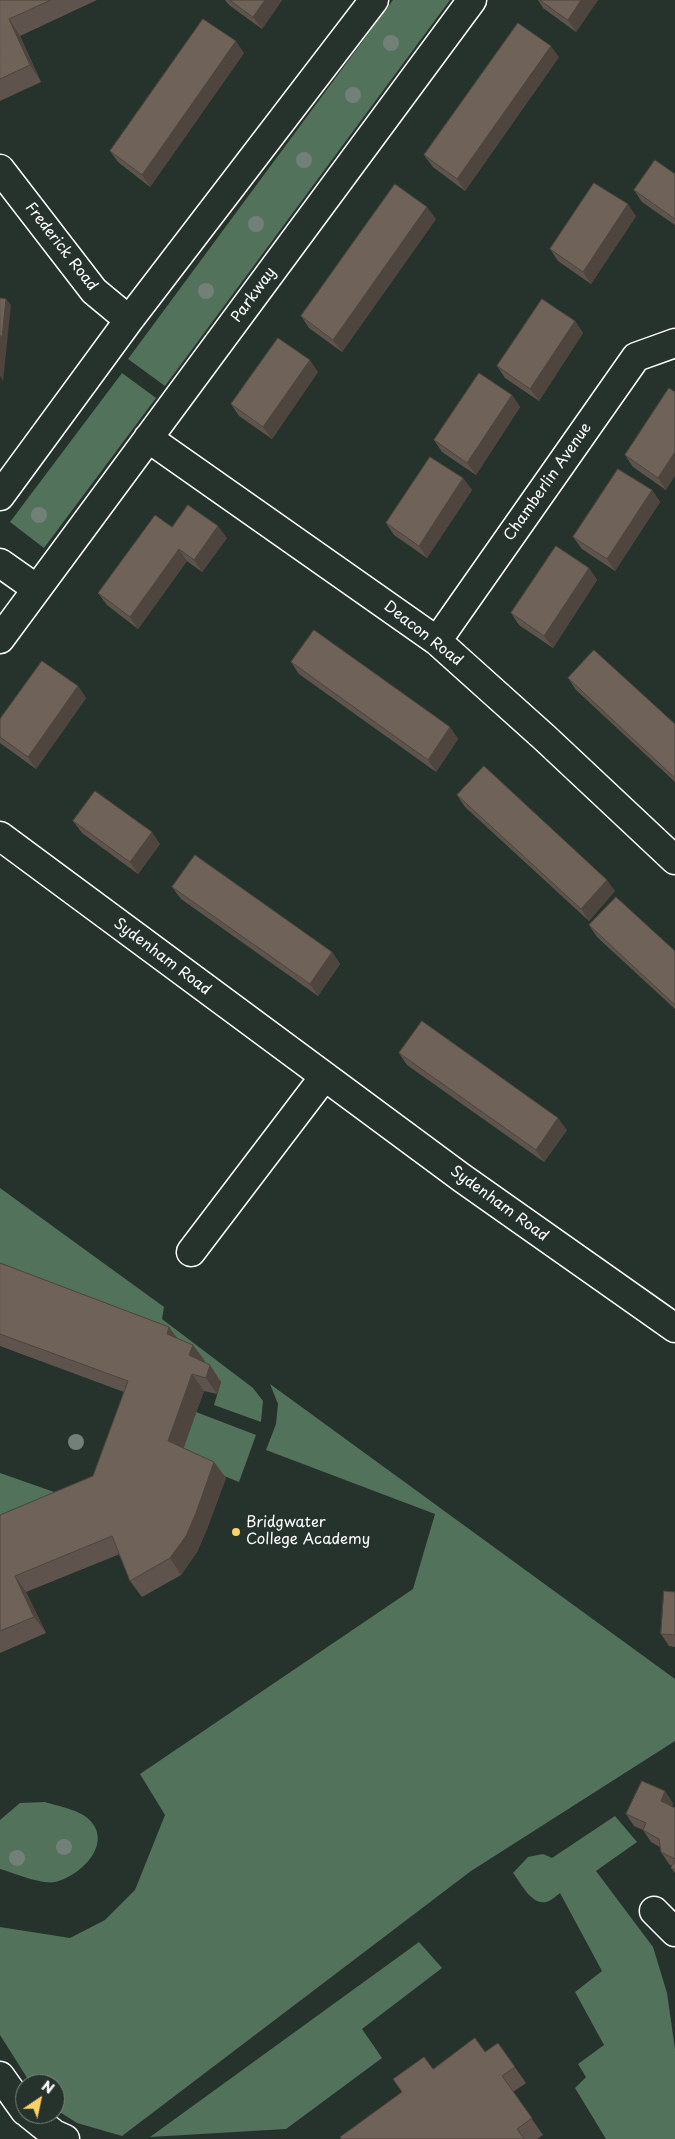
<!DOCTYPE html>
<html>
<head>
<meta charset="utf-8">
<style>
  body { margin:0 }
  #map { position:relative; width:675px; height:2139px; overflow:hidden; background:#26332d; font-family:"Playpen Sans",sans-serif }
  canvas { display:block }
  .north { position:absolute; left:15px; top:2074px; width:50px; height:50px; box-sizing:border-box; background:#26332d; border:1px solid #7d8581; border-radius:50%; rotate:34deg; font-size:14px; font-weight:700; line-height:20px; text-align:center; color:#fff }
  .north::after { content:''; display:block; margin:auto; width:18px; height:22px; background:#ffd166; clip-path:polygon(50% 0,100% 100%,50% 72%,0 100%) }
</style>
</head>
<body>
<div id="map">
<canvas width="675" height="2139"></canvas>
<div class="north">N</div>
</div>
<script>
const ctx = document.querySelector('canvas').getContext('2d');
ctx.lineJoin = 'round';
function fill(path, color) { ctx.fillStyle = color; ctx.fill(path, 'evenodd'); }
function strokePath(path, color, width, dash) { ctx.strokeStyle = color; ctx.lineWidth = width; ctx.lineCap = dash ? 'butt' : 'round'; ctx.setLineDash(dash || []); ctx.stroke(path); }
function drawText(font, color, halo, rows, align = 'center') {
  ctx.font = font + ' "Playpen Sans",sans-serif'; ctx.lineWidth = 4.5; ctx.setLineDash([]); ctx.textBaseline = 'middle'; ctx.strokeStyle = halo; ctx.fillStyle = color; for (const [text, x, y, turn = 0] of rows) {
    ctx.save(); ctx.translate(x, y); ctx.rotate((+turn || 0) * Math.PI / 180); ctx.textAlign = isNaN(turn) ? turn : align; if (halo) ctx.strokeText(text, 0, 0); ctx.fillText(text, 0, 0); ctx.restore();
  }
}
const green = new Path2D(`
  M393,0H450L165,386L128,359Z
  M122,373L156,398L44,548L10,522Z
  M0,1188L164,1307L162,1319L253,1388L263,1401L261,1422L214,1405L221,1382L0,1276Z
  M270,1384L675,1679V1741L471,1871L122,2136L77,2123L55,2109V2084H31L0,2035V1927L70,1938L105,1920L135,1890L165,1815L140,1774L413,1589L435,1514L266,1450L276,1424L278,1404Z
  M196,1412L256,1435L239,1482L180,1458Z
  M0,1473L57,1493L0,1527Z
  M45,1802C60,1807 84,1810 93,1824C110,1848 78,1877 55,1882C42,1885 14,1873 0,1869V1820L20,1803Z
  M615,1816L637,1842L596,1871L653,1947L667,1993L675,2049V2139H606L575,2088L586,2077L578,2064L604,2045L575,1992L602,1971L560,1893C556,1896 551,1901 546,1902C531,1905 521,1883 513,1873L528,1857L543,1854L552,1858Z
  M419,1942L442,1968L362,2029L382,2058L286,2129L150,2137Z`);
const street = new Path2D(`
  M0,169L94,291L129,320
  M148,438L437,641L545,738L675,860
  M0,496L129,320L374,0
  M0,563L37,589
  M0,639L472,0
  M437,641L636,357L675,343
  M0,836L462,1178L675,1328
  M191,1252L324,1077
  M654,1911L675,1932
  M0,2076L25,2111
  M29,2114L54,2134L65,2139`);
const trees = [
  [391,43],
  [353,95],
  [304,160],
  [256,224],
  [206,291],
  [39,515],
  [76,1442],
  [64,1847],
  [17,1858]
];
const wall = new Path2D(`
  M0,0H97L20,36L41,82L0,101Z
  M225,0H282L262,29L229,5Z
  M538,0H598L576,32L543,8Z
  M244,53L150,187L118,162L110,151Z
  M559,57L465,191L433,167L424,155Z
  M675,174V225L642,202L634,190Z
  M636,216L591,284L558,261L550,249Z
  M436,219L342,352L309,328L301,316Z
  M575,321L583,333L539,401L505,378L497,366Z
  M318,372L272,439L239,416L231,404Z
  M675,392L666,490L633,467L625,455Z
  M512,395L520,407L476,475L442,452L434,440Z
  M463,478L472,490L427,558L394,535L386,523Z
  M652,490L660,502L615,571L582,549L573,537Z
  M172,527L227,538L202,572L187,561L138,629L107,605L98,593Z
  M589,568L597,580L553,648L519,625L511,613Z
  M291,662L450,727L458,739L436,772L299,674Z
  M568,678L675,724V782L576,690Z
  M78,686L86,698L36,769L0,743V719Z
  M457,795L615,891L589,921L465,807Z
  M73,821L160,844L138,874L82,833Z
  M172,887L332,952L340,964L318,996L181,899Z
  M589,925L675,951V1009L597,937Z
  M399,1053L567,1130L544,1162L407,1065Z
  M0,1263L178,1338L205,1361L204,1363L221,1382L217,1394L204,1391L183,1448L226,1478L207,1529L197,1552L181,1575L142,1597L130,1581L120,1554L26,1592L46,1633L0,1653V1515L93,1476L124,1392L0,1346Z
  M675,1592V1647L669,1646L661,1634Z
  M673,1803L672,1806L675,1808V1873L671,1868L672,1866L669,1864L661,1852L660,1847L651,1842L643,1830L634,1826L626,1814Z
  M498,2043L526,2083L513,2092L543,2135L537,2139H341L433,2069L485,2052Z`);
const shadedWall = new Path2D(`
  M265,0H282L262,29L253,17Z
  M581,0H598L576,32L568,20Z
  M9,19L20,36L41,82L30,65Z
  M236,41L244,53L150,187L142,175Z
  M551,46L559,57L465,191L457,179Z
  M628,204L636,216L591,284L583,272Z
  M427,207L436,219L342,352L333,340Z
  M6,299L11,305L3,381L0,376V335Z
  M575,321L583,333L539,401L530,389Z
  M310,360L318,372L272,439L263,427Z
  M512,395L520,407L476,475L467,463Z
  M675,452V476L666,490L658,478Z
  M463,478L472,490L427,558L419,546Z
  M652,490L660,502L615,571L607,559Z
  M218,526L227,538L202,572L194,560Z
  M179,549L187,561L138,629L130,617Z
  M589,568L597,580L553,648L544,636Z
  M78,686L86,698L36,769L28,757Z
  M450,727L458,739L436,772L428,760Z
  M152,832L160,844L138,874L130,862Z
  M607,880L615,891L589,921L581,909Z
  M332,952L340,964L318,996L310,984Z
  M558,1118L567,1130L544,1162L536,1150Z
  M169,1327L181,1343L167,1334Z
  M193,1345L205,1361L201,1372L189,1355Z
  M210,1365L221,1382L217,1394L206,1378Z
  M192,1374L204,1391L180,1458L168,1441Z
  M214,1462L226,1478L207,1529L197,1552L181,1575L170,1558Z
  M15,1576L26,1592L46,1633L34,1617Z
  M665,1791L673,1803L669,1813L661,1801Z`);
const building = new Path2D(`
  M0,0H51L9,19L30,65L0,79Z
  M230,0H265L253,17Z
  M540,0H581L568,20Z
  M203,19L236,41L142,175L110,151Z
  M518,23L551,46L457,179L424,155Z
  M655,160L675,174V219L634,190Z
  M594,183L628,204L583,272L550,249Z
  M395,184L427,207L333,340L301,316Z
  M0,298L6,299L2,338L0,335Z
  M542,299L575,321L530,389L497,366Z
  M278,338L310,360L263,427L231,404Z
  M479,373L512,395L467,463L434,440Z
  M669,388L675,392V452L658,478L625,455Z
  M430,457L463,478L419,546L386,523Z
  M618,469L652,490L607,559L573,537Z
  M188,505L218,526L194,560L179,549L130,617L98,593L155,515L172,527Z
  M556,546L589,568L544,636L511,613Z
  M314,630L450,727L428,760L291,662Z
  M594,650L675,724V778L568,678Z
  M42,661L78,686L28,757L0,737V719Z
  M484,766L607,880L581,909L457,795Z
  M95,791L152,832L130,862L73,821Z
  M195,855L332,952L310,984L172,887Z
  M616,897L675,951V1005L589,925Z
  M422,1021L558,1118L536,1150L399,1053Z
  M0,1263L169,1327L167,1334L193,1345L189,1355L210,1365L206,1378L192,1374L168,1441L214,1462L196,1513L186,1536L170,1558L130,1581L112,1536L15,1576L34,1617L0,1631V1515L93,1476L128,1381L0,1334Z
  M664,1591L675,1592V1635L661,1634Z
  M642,1781L665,1791L661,1801L675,1808V1859L661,1852L659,1839L643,1830L646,1823L626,1814Z
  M675,1860V1870L671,1868Z
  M475,2038L485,2052L498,2043L515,2067L502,2076L532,2118L517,2129L524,2139H341L340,2137L402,2092L393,2079L424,2057L433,2069Z`);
const markers = [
  [236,1532,5,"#ffd166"]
];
const streetNames = [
  ["Frederick Road",61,247,52],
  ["Parkway",254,295,-54],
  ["Chamberlin Avenue",548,482,-55],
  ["Deacon Road",423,634,38],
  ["Sydenham Road",162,957,37],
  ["Sydenham Road",499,1204,36]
];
const poiNames = [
  ["Bridgwater",246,1523],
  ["College Academy",246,1540]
];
fill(green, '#52725c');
strokePath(street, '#fff', 31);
strokePath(street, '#26332d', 28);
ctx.fillStyle = '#728178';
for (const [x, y] of trees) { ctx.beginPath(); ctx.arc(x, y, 8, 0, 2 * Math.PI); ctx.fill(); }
fill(wall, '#5f544d');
fill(shadedWall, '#4d453e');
fill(building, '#6e6259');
strokePath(building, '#4d453e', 1);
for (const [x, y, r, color] of markers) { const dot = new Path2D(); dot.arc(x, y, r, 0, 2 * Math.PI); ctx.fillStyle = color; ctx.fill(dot); strokePath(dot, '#26332d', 2); }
drawText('15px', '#fff', '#26332d', streetNames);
drawText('15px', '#fff', '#26332d', poiNames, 'left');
</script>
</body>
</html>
